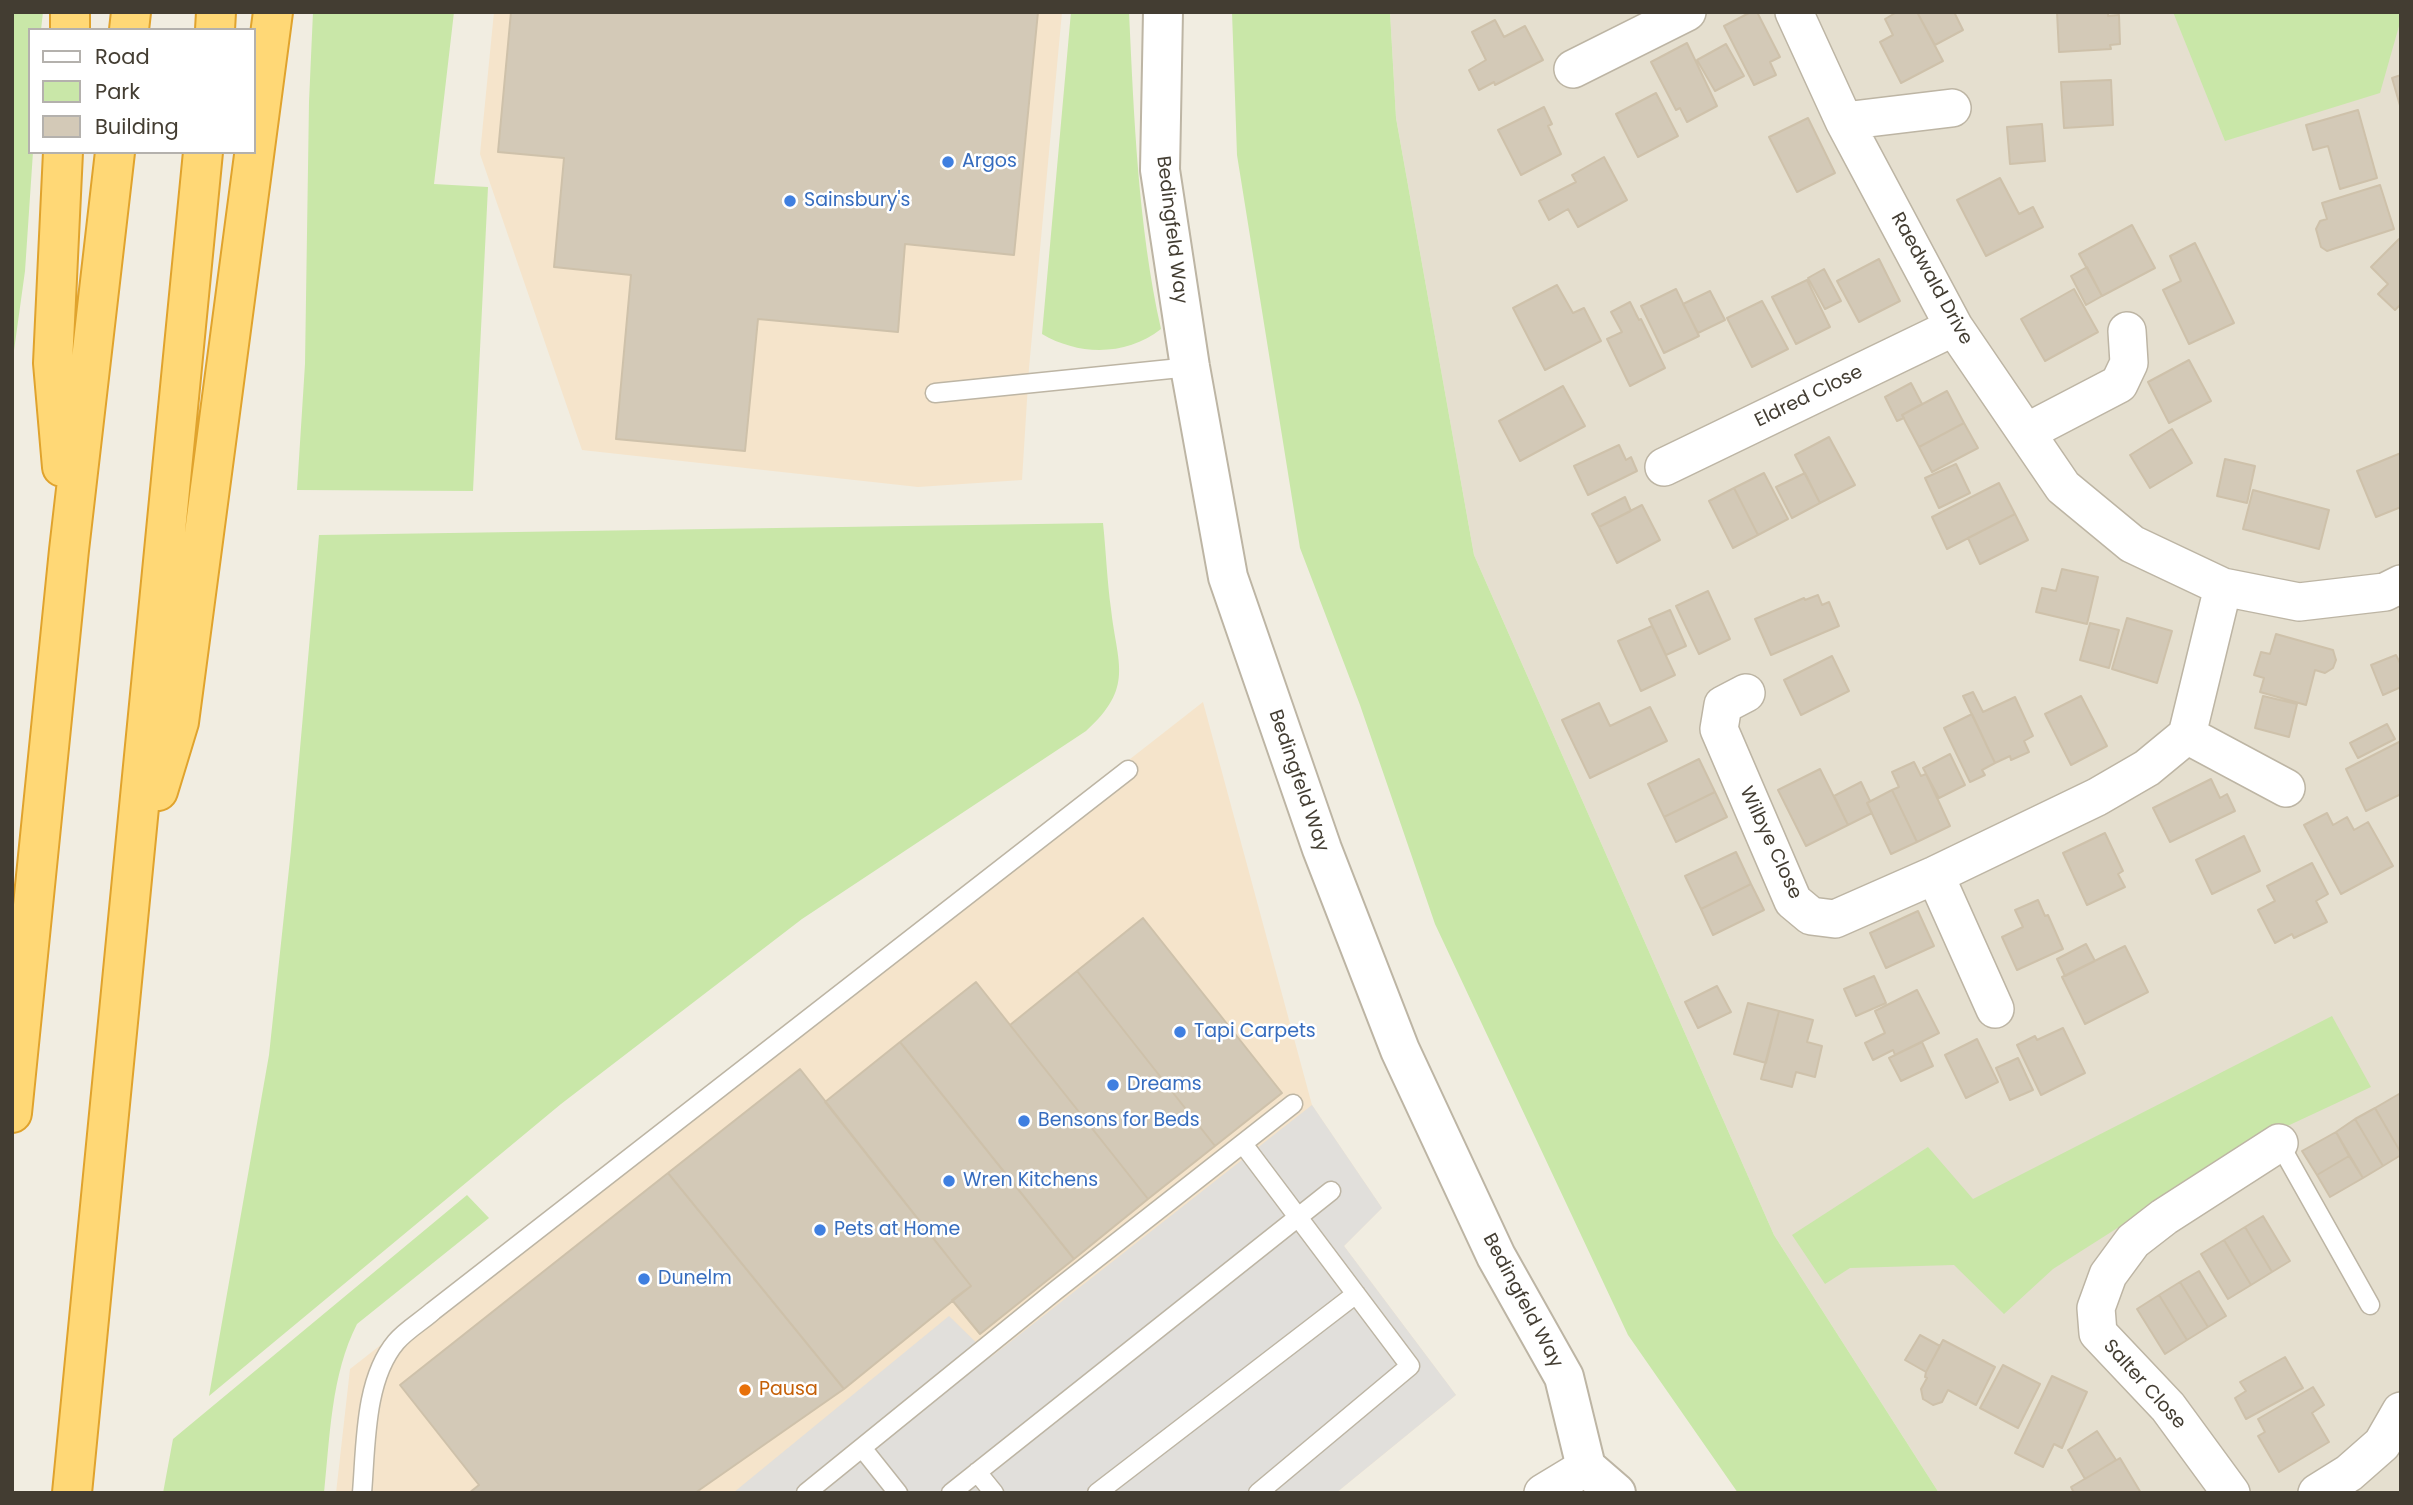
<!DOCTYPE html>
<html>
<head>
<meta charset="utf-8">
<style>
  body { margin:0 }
  #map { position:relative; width:2413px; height:1505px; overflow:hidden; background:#f1ede1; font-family:Poppins,sans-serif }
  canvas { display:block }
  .frame { position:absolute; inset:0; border:14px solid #433d32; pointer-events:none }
  .legend { position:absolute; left:28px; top:28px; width:228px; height:126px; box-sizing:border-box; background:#fff; border:2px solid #b4b1ad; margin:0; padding:9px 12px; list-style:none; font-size:21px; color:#433d32 }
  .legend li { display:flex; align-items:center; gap:14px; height:35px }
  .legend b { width:35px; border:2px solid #b4b1ad }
</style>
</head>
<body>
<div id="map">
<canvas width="2413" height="1505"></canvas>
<div class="frame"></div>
<ul class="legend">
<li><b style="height:9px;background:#fff"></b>Road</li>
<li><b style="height:19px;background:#c9e7a8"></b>Park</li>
<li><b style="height:19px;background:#d3c9b7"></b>Building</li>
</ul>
</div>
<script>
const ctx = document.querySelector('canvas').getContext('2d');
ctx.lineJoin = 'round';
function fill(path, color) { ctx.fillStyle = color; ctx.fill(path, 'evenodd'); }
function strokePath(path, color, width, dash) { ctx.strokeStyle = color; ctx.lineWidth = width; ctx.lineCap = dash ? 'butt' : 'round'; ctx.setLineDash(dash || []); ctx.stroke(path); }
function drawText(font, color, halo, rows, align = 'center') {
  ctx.font = font + ' Poppins,sans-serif'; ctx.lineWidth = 5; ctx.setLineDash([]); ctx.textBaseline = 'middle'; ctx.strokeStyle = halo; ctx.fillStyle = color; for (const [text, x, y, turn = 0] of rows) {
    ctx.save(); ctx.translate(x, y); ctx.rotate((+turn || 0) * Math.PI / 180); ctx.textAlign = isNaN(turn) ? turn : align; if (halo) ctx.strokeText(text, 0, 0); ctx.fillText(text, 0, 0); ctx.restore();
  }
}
const residential = new Path2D(`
  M1390,12H2401V1493H1939L1774,1235L1474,555L1396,118Z`);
const commercial = new Path2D(`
  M494,12H1062L1029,368L1022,480L918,487L582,450L480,154Z
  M1203,702L1312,1105L1382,1208L1344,1246L1456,1395L1336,1493H336L350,1369Z`);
const green = new Path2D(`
  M12,12H43L41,30H30V152H33L25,271L12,365Z
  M313,12H454L434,184L488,187L473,491L297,490L305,364L309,102Z
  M1071,12H1129C1134,117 1138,226 1161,329C1127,356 1079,356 1042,334Z
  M1232,12H1390L1396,118L1474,555L1774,1235L1939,1493H1738L1628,1335L1435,924L1360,705L1300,548L1237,155Z
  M2173,12H2401V19L2380,93L2225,141Z
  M1103,523C1106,551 1107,580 1111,609C1117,664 1135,687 1086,731L802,919L561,1104L209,1396L269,1055L291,850L319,535Z
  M2332,1016L2371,1087L2251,1143L2053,1269L2004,1314L1954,1265L1850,1268L1825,1284L1792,1235L1928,1147L1973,1199Z
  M467,1195L489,1218L357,1324C331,1375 330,1437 324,1493H163L173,1439Z`);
const parking = new Path2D(`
  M1312,1105L1382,1208L1344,1246L1456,1395L1336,1493H733L949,1316L991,1357Z`);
const building = new Path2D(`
  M511,12H1038L1014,255L905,244L898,332L758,319L745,451L616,439L631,275L554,267L564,158L498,152Z
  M1751,12H1757L1780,57L1770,62L1776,75L1754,85L1724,26Z
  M1897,12H1917L1943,61L1901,83L1880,42L1893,35L1885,19Z
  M1917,12H1954L1963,30L1935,45Z
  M2057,12H2108V16L2119,15L2120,44L2110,45L2111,49L2059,52Z
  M1495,20L1504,37L1525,26L1543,60L1495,85L1494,82L1479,90L1469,70L1486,60L1472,32Z
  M1687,43L1717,106L1687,122L1680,108L1676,110L1651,62Z
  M1726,44L1744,76L1715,91L1697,60Z
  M2401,75V109L2392,78Z
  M2111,80L2113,125L2064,128L2061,82Z
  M1656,93L1678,136L1638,157L1616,114Z
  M1544,107L1552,124L1548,126L1561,154L1521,175L1498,130Z
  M2358,110L2377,178L2340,189L2328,146L2313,150L2306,125Z
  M1808,118L1835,173L1797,192L1769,137Z
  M2042,124L2045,161L2010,164L2007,127Z
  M1604,157L1627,200L1578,227L1568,209L1549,220L1539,201L1576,182L1572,175Z
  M2000,178L2019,214L2033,207L2043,227L1986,256L1957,200Z
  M2380,185L2394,229L2327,251L2321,247L2316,229L2320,221L2327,219L2322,203Z
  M2132,225L2155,268L2102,296L2079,254Z
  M2399,239L2401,241V304L2395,310L2378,294L2388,284L2371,267Z
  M2195,243L2234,323L2189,344L2163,290L2181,281L2170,256Z
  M1879,259L1900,301L1859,322L1837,281Z
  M2087,267L2102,296L2086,305L2071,276Z
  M1824,269L1841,301L1825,309L1808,278Z
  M1807,280L1830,327L1796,344L1772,297Z
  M1557,285L1573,313L1584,308L1601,341L1545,370L1513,308Z
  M1676,289L1699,336L1664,353L1641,306Z
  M2074,289L2098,332L2045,361L2021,319Z
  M1710,291L1725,320L1698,333L1683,304Z
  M1762,301L1788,349L1752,367L1727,318Z
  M1630,302L1639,320L1641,319L1665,368L1630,386L1607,339L1622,332L1611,312Z
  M2189,360L2211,401L2169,423L2148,382Z
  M1911,383L1922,404L1902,415L1904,418L1897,421L1885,397Z
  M1563,386L1585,426L1520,461L1499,421Z
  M1947,391L1964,423L1919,447L1902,415Z
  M1964,423L1978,448L1932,472L1919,447Z
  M2172,429L2192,463L2150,488L2130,455Z
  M1829,437L1855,485L1820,503L1795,455Z
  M1619,445L1626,460L1631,457L1637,471L1588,495L1574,466Z
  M2401,453V507L2376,517L2357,471Z
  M2225,459L2255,466L2247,503L2217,496Z
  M1956,464L1970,493L1939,508L1925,478Z
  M1764,473L1788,519L1758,535L1734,488Z
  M1805,473L1820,503L1792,518L1776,487Z
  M1999,483L2015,514L1947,549L1932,517Z
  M1734,488L1758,535L1733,548L1709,501Z
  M2253,490L2329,510L2319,549L2243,529Z
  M1625,497L1631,511L1599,527L1592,514Z
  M1642,505L1660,540L1617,563L1599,527Z
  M2015,514L2028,540L1980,564L1968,538Z
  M2062,569L2098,577L2087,624L2036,612L2042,588L2056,591Z
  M1708,591L1730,639L1699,654L1676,606Z
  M1818,595L1822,605L1829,602L1839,626L1771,655L1755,619L1804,598L1805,600Z
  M1670,610L1686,646L1666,655L1649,619Z
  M2127,618L2172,631L2157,683L2112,669Z
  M2090,623L2119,630L2109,668L2080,660Z
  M1652,626L1675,675L1641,691L1618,641Z
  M2276,634L2333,650L2336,660L2333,668L2325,673L2315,670L2306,705L2260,692L2264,678L2254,675L2261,652L2270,654Z
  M2396,655L2401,665V687L2383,695L2371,665Z
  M1832,656L1849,691L1801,715L1784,680Z
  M1973,692L1983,712L2015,697L2033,736L2024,741L2029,752L2011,760L2010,756L1995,763L1963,696Z
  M2081,696L2107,746L2071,765L2045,714Z
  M2263,696L2297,704L2289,737L2255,728Z
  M1599,703L1610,726L1650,707L1667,741L1590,778L1562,720Z
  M1972,714L1995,763L1982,770L1985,775L1970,782L1944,728Z
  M2387,724L2395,739L2358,758L2350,743Z
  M2401,741V794L2366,811L2346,769Z
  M1950,754L1965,785L1939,798L1923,768Z
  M1699,759L1715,792L1664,817L1648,784Z
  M1914,762L1921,776L1926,774L1950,826L1917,842L1892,790L1899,787L1892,772Z
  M1820,769L1848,825L1806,846L1778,790Z
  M2211,779L2220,798L2227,794L2235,811L2170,842L2153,808Z
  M1861,782L1870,801L1867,803L1872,813L1848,825L1834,796Z
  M1892,790L1917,842L1891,854L1867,803Z
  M1715,792L1727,817L1676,842L1664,817Z
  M2327,813L2333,825L2347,817L2354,830L2368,822L2393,866L2341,894L2304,825Z
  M2105,833L2123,871L2118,874L2125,887L2087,905L2063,853Z
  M2244,836L2260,871L2212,894L2196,860Z
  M1736,852L1751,884L1701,909L1685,876Z
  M2312,863L2328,894L2316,901L2327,922L2294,938L2292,934L2275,943L2258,910L2275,901L2267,886Z
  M1751,884L1764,910L1713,935L1701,909Z
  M2038,900L2045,916L2048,915L2063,949L2017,970L2002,937L2023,927L2015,910Z
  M1918,911L1934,946L1886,968L1870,933Z
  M1143,918L1282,1093L1215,1146L1077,971Z
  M2086,944L2095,961L2065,976L2057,959Z
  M2125,946L2148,992L2085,1024L2062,977Z
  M1077,971L1215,1146L1148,1199L1010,1025Z
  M1874,976L1886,1003L1856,1016L1844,989Z
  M976,982L1148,1199L1074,1259L900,1042Z
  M1717,986L1731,1012L1698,1028L1685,1002Z
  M1917,990L1939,1033L1895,1055L1893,1050L1873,1060L1865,1043L1885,1033L1875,1011Z
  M1748,1003L1779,1011L1766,1063L1734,1054Z
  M1779,1011L1813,1020L1807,1042L1822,1046L1815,1077L1796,1072L1792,1087L1761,1079Z
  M2063,1028L2085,1073L2041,1095L2017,1045L2035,1036L2037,1040Z
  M1977,1039L1998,1082L1966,1098L1945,1055Z
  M900,1042L1074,1259L980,1334L952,1300L971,1286L825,1102Z
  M1922,1042L1933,1066L1901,1081L1889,1058Z
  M2018,1058L2033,1090L2010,1100L1996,1068Z
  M800,1069L971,1286L844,1389L668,1173Z
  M2399,1094L2401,1097V1153L2375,1108Z
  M2375,1108L2401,1153V1155L2383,1166L2355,1119Z
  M2355,1119L2383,1166L2363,1178L2336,1132Z
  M2336,1132L2349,1156L2317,1175L2302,1151Z
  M2349,1156L2363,1178L2330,1197L2317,1175Z
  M668,1173L844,1389L695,1493H469L479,1485L400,1385Z
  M2263,1216L2290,1261L2272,1272L2245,1227Z
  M2245,1227L2272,1272L2251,1285L2224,1240Z
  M2224,1240L2251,1285L2228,1299L2201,1254Z
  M2199,1271L2226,1316L2208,1327L2180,1282Z
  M2180,1282L2208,1327L2187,1340L2159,1295Z
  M2159,1295L2187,1340L2165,1354L2137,1309Z
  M1920,1335L1940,1346L1926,1372L1905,1360Z
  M1943,1340L1995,1367L1976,1405L1948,1390L1942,1402L1933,1405L1923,1399L1921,1389L1927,1378L1925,1377L1926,1372Z
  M2285,1357L2303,1388L2246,1419L2235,1398L2246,1391L2240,1382Z
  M2003,1365L2040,1384L2018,1428L1980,1408Z
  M2052,1376L2087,1392L2062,1448L2054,1444L2043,1467L2015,1453Z
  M2313,1387L2324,1405L2312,1413L2329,1442L2279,1472L2258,1436L2265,1432L2258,1419Z
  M2097,1431L2116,1460L2085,1479L2068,1450Z
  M2120,1458L2141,1493H2074L2071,1487Z`);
const service = new Path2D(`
  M935,393L1190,367
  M2279,1143L2370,1305
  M1243,1144L1410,1366L1258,1493
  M863,1449L898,1493
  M977,1472L994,1493
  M362,1493C366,1446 364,1380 396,1342C406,1330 422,1321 433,1311L1128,770
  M806,1493L1055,1291L1293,1104
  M951,1493L1331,1191
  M1097,1493L1356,1294`);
const minor = new Path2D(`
  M1794,12L1844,121L1954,327L2063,487L2132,544L2223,587L2299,602L2385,592L2401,584
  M1573,69L1687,12
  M1844,121L1952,108
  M2027,432L2119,384L2129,363L2127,331
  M1664,467L1954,327
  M1746,693L1723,705L1719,729L1793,901L1811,916L1835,919L1935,875L2097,797L2147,768L2187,735L2223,587
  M2187,735L2286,788
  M1935,875L1995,1009
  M1543,1493L1586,1467
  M2231,1493L2168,1407L2098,1333L2096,1308L2108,1275L2133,1241L2164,1217L2279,1143
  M2317,1493L2349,1473L2382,1444L2401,1411`);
const tertiary = new Path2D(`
  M1163,12L1160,170L1190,367L1228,577L1322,849L1400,1050L1496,1256L1564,1377L1586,1467L1616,1493`);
const trunk = new Path2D(`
  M70,30V12
  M129,30L131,12
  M215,30L216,12
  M62,467L53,363L63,152
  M158,791L179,722L273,12
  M12,1113L69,550L115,152
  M72,1493L203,152`);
const markers = [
  [948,162,7,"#3f7fe0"],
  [790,201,7,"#3f7fe0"],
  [1180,1032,7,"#3f7fe0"],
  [1113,1085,7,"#3f7fe0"],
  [1024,1121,7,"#3f7fe0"],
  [949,1181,7,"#3f7fe0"],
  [820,1230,7,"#3f7fe0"],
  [644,1279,7,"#3f7fe0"],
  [745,1390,7,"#e8710a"]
];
const shopNames = [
  ["Argos",962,162],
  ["Sainsbury's",804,201],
  ["Tapi Carpets",1194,1032],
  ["Dreams",1127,1085],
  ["Bensons for Beds",1038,1121],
  ["Wren Kitchens",963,1181],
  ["Pets at Home",834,1230],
  ["Dunelm",658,1279]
];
const streetNames = [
  ["Bedingfeld Way",1171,230,83],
  ["Raedwald Drive",1931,279,61],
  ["Eldred Close",1809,397,-26],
  ["Bedingfeld Way",1298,781,71],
  ["Wilbye Close",1770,843,65],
  ["Bedingfeld Way",1522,1301,62],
  ["Salter Close",2144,1385,48]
];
const foodNames = [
  ["Pausa",759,1390]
];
fill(residential, '#e5dfcf');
fill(commercial, '#f5e4cb');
fill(green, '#c9e7a8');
fill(parking, '#e1dfdb');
fill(building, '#d3c9b7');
strokePath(building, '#cec1aa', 2);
strokePath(service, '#bdb5a4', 21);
strokePath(minor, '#bdb5a4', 40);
strokePath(tertiary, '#bdb5a4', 42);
strokePath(trunk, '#e0a32d', 42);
strokePath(service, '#fff', 18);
strokePath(minor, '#fff', 37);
strokePath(tertiary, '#fff', 38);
strokePath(trunk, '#ffd876', 38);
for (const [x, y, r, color] of markers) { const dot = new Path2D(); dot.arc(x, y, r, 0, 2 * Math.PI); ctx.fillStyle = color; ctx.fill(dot); strokePath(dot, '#fff', 2.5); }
drawText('19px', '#366cbe', '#fff', shopNames, 'left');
drawText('19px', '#433d32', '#fff', streetNames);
drawText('19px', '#c56008', '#fff', foodNames, 'left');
</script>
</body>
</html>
